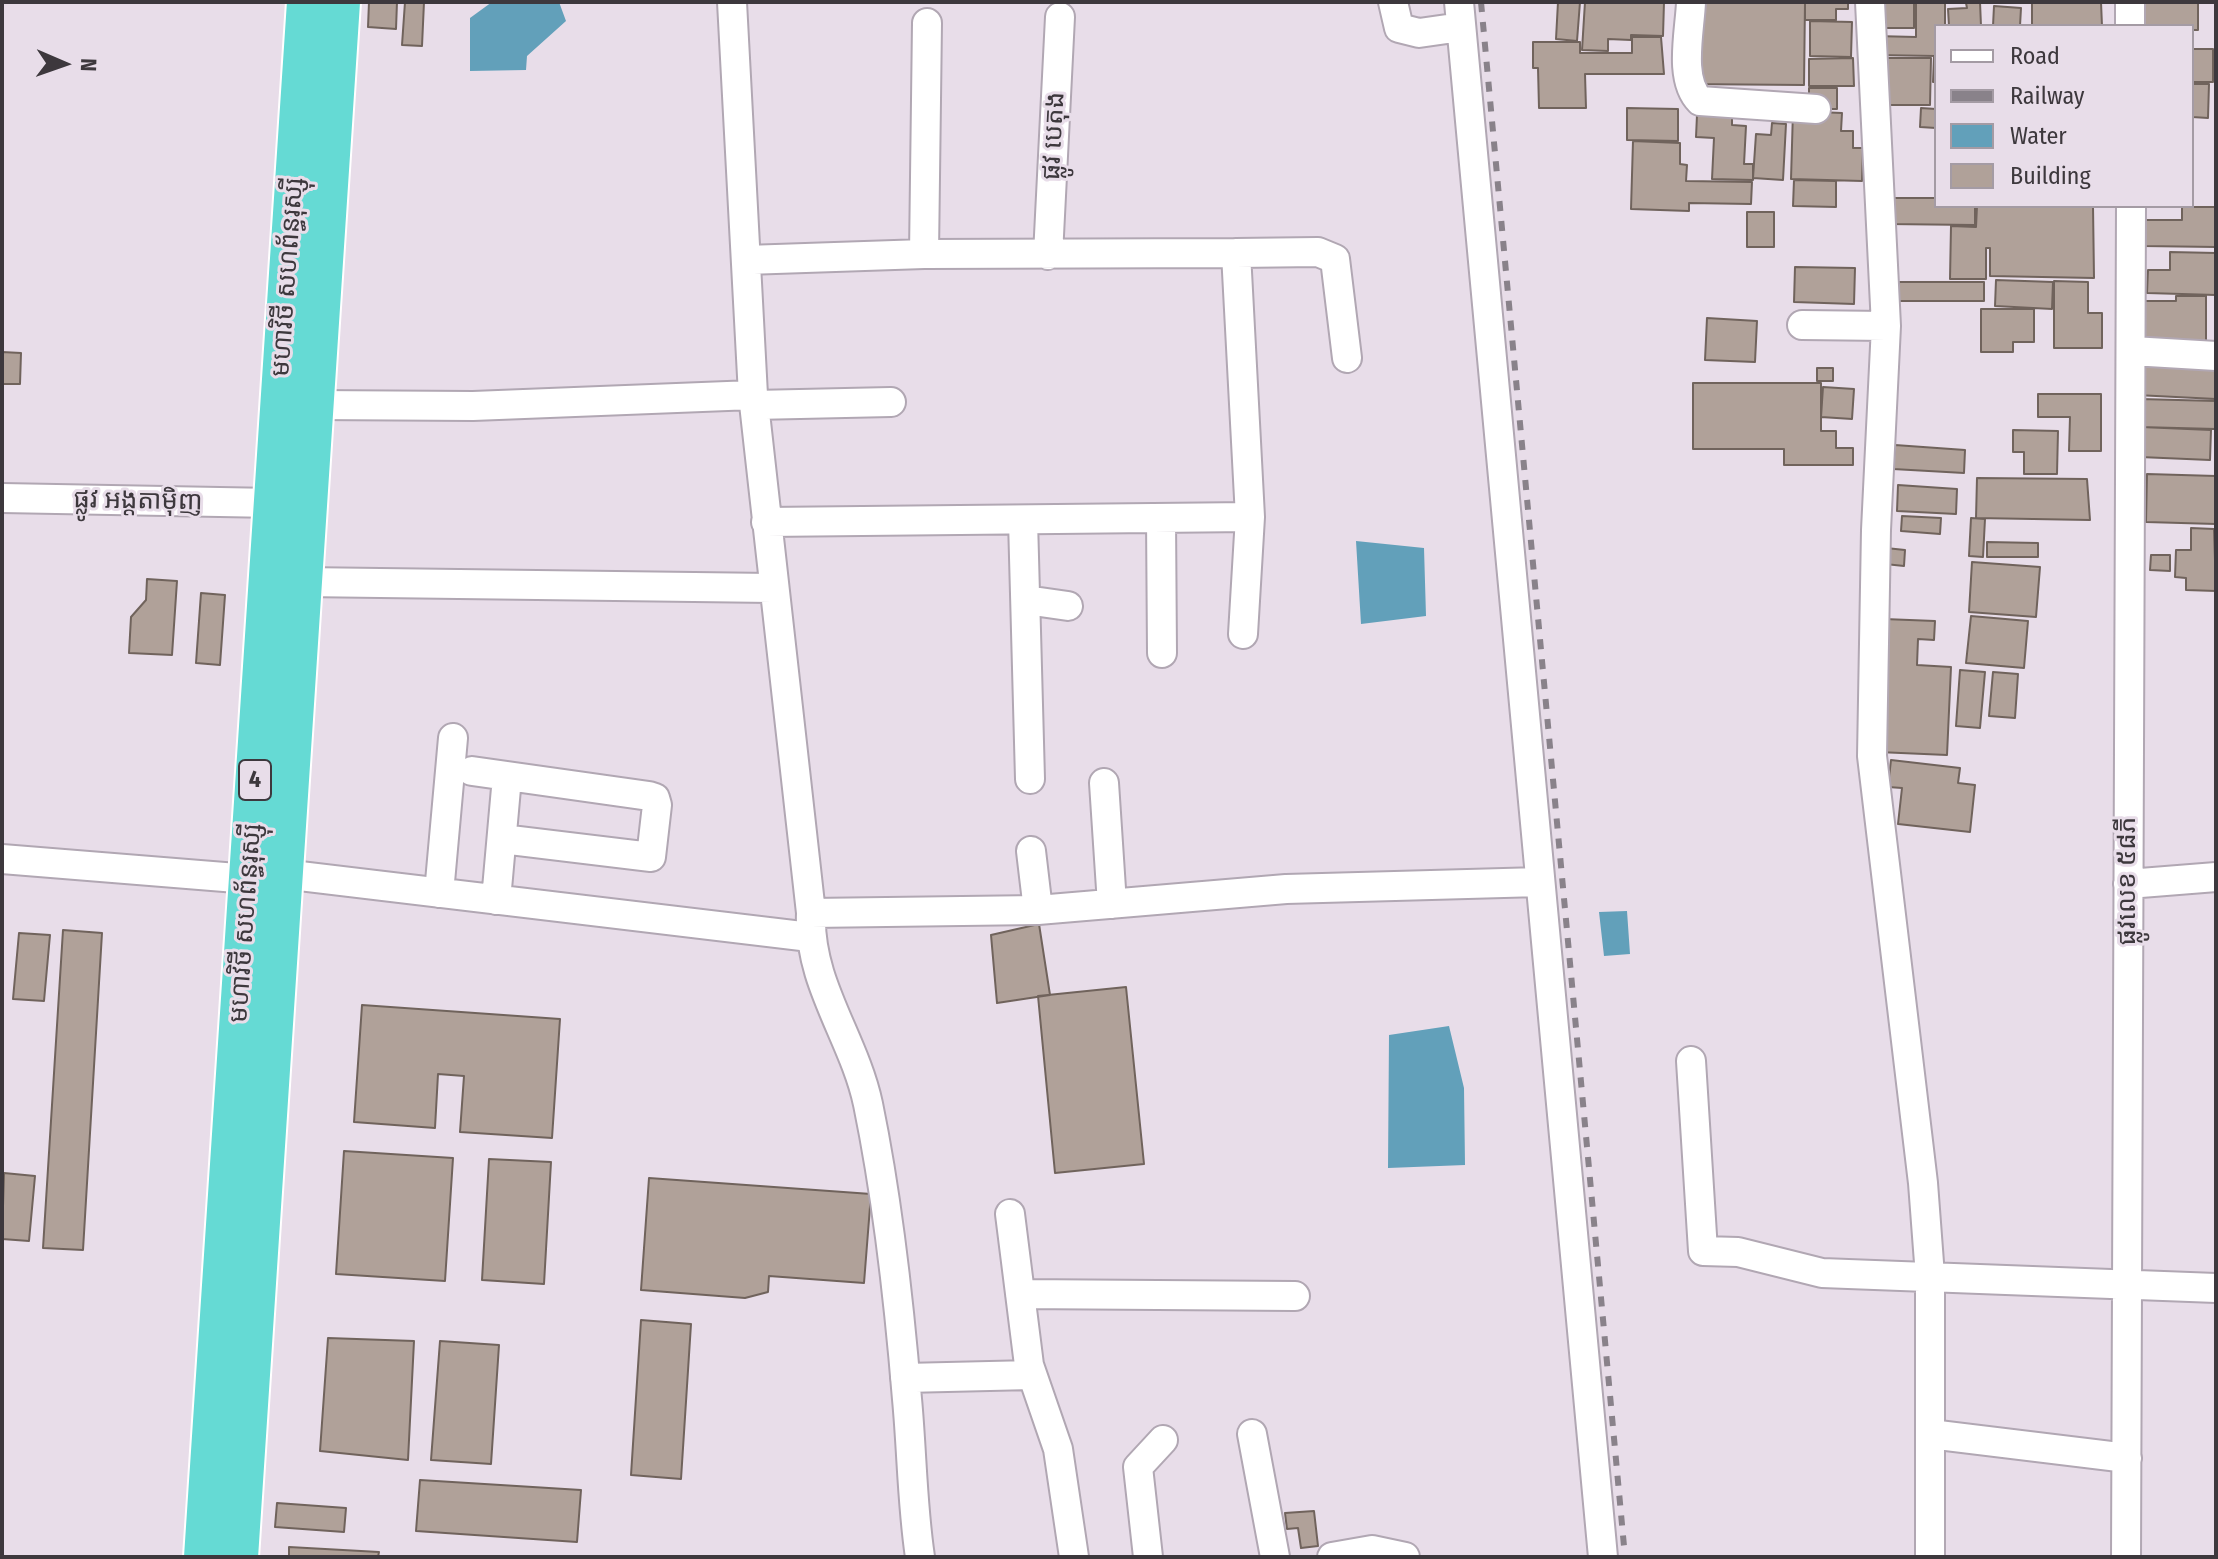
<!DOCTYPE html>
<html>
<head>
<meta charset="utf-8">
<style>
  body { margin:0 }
  #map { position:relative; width:2218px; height:1559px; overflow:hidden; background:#e8dde9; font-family:"Fira Sans Condensed",sans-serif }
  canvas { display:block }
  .frame { position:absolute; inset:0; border:4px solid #3d383d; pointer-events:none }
  .legend { position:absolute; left:1934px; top:24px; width:260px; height:184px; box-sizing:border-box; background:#e8dde9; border:2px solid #a49ba4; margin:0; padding:10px 14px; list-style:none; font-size:24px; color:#3d383d }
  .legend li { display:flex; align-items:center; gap:16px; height:40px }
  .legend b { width:40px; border:2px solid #a49ba4 }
  .north { position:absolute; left:24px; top:24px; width:80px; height:80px; -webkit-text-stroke:6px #e8dde9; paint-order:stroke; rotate:92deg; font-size:22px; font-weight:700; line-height:32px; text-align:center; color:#3d383d }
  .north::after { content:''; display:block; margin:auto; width:28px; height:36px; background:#3d383d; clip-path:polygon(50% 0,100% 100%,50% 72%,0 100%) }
</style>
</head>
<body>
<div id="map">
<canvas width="2218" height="1559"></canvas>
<div class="frame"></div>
<ul class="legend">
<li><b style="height:10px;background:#fff"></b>Road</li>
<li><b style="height:10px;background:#89828a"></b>Railway</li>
<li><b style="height:22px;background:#62a0ba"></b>Water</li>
<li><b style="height:22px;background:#b0a199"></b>Building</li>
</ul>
<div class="north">N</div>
</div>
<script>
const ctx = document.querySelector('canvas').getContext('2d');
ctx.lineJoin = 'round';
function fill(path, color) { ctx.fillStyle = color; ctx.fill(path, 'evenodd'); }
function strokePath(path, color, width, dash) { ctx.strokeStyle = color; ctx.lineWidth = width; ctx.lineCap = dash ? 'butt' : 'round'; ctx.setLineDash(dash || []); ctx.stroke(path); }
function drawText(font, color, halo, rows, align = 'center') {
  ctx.font = font + ' "Fira Sans Condensed","Noto Sans Khmer",sans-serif'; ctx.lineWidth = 6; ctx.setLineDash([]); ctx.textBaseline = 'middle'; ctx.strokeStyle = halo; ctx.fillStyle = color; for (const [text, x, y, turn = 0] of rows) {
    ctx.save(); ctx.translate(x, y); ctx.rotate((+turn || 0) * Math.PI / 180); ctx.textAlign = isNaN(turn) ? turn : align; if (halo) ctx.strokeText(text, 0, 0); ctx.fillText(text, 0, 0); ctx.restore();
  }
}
const water = new Path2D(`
  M492,2H559L566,21L527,56L526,70L470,71V18Z
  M1356,541L1424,548L1426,616L1361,624Z
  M1627,911L1630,954L1604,956L1599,912Z
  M1449,1026L1464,1088L1465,1165L1388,1168L1389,1035Z`);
const building = new Path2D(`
  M369,2H397L396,29L368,27Z
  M405,2H424L422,46L402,45Z
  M1558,2H1580L1577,41L1556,39Z
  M1585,2H1664L1663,36L1631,35V40L1608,39V51L1582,50Z
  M1684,2H1805L1804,85L1684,84Z
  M1805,2H1848V9H1836V20H1805Z
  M1867,2H1914V28H1867Z
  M1916,2H1945V26H1936V56L1874,55L1875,36L1916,37Z
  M1980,2L1981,26H1949L1948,9L1967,8L1966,3Z
  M2032,2H2101L2102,26H2032Z
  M2144,2H2198V30H2192V26H2144Z
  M1994,6L2021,8L2020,26H1993Z
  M1810,21L1852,22L1851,57L1810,56Z
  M1632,37H1661L1664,74H1585L1586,108H1539L1538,68H1533V42H1580V53H1632Z
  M2192,49H2213V82H2192Z
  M1934,57L1936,58V82H1933Z
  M1853,58L1854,86H1809V59Z
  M1879,58H1931L1930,105H1878Z
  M2192,84H2209L2208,118L2192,117Z
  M1809,88H1837V109H1809Z
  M1627,108L1678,109V141L1627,140Z
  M1921,108L1936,109V128L1920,127Z
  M1793,111L1842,113L1841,131H1853V148H1863L1862,181L1791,179Z
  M1697,115L1732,116V125L1746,126L1744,164H1753V180L1712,179L1714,138L1696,137Z
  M1772,123L1786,124L1783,180L1753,178L1756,134L1771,135Z
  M1633,141L1680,143V164L1687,165L1686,181L1752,182L1751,204L1689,203V211L1631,209Z
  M1794,180L1836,181V207L1793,206Z
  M1888,198H1936V206H1975V225L1887,224Z
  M1977,206H2093L2094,278L1990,276V248H1986V279H1950L1951,226L1976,227Z
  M2182,207H2216V247L2143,246V220H2182Z
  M1747,212H1774V247H1747Z
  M2170,252L2216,253V295L2147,293L2148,270H2170Z
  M1795,267L1855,268L1854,304L1794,302Z
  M1996,280L2053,282L2052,309L1995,306Z
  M2054,281L2088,282V313H2102V348H2054Z
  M1899,282H1984V301H1899Z
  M2176,296H2206V341H2142V301H2176Z
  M1981,309H2034V342H2013V352H1981Z
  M1707,318L1757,321L1755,362L1705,360Z
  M2,352L21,353L20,384H2Z
  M2138,355L2216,366V399L2136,395Z
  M1817,368H1833V381H1817Z
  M1693,383H1821V431H1836V448H1853V465H1784V449H1693Z
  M1823,387L1854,389L1852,419L1821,417Z
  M2038,394H2101V451H2069L2070,417H2038Z
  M2140,399L2216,401V429L2139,427Z
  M2141,427L2211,430L2210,460L2140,457Z
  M2013,430L2058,431L2057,474H2024V452H2013Z
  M1895,445L1965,450L1964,473L1893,469Z
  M2147,474L2216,476V524L2146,522Z
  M1977,478L2087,479L2090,520L1976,518Z
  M1898,485L1957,489L1956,514L1897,511Z
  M1902,516L1941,518L1940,534L1901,531Z
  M1971,518L1985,519L1983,557L1969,556Z
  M2191,528L2214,529L2216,591L2186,590V578L2175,577L2176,550H2191Z
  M1987,542L2038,543V557H1987Z
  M1886,548L1905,550L1904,566L1885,564Z
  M2151,555H2170V571L2150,570Z
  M1972,562L2040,567L2036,617L1969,612Z
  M147,579L177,581L172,655L129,653L131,617L146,600Z
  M201,593L225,595L220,665L196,663Z
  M1971,616L2028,621L2024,668L1966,663Z
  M1884,619L1935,621L1934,640L1918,639L1917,665L1951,667L1947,755L1878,752Z
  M1960,670L1985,672L1980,728L1956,726Z
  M1993,672L2018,674L2015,718L1989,716Z
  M1891,760L1960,768L1958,783L1975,785L1970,832L1898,824L1902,788L1888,787Z
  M1039,924L1050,995L997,1003L991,935Z
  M63,930L102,933L83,1250L43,1248Z
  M19,933L50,935L44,1001L13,999Z
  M1126,987L1144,1164L1055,1173L1038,996Z
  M362,1005L560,1019L552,1138L460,1132L464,1076L438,1074L435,1128L354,1122Z
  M344,1151L453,1158L445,1281L336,1274Z
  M489,1159L551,1162L544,1284L482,1280Z
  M4,1173L35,1176L29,1241L2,1239Z
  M649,1178L871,1194L864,1283L769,1276L768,1292L745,1298L641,1290Z
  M641,1320L691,1324L681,1479L631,1475Z
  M328,1338L414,1341L408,1460L320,1451Z
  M440,1341L499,1345L491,1464L431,1460Z
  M420,1480L581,1490L577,1542L416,1531Z
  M277,1503L346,1508L344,1532L275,1527Z
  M1314,1511L1318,1546L1301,1548L1298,1528L1287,1529L1285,1513Z
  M289,1547L379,1552L378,1557H289Z`);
const minor = new Path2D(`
  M732,2L753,395L811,913C808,983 854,1038 868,1104C888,1201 899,1301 907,1399C912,1452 912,1504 920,1557
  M1393,2L1399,28L1419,33L1461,27
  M1459,2L1603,1557
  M1691,2C1690,31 1678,79 1700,101L1816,109
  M1870,2L1886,326L1876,530L1872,756L1923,1183L1930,1276V1434L2127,1458
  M2130,2V26
  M1236,253L1318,252L1335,259L1347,358
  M924,254L927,23
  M1048,255L1060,17
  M746,260L924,254L1236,253L1250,517L766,522
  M1802,325L1886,326
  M2132,351L2216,356
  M313,405L473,406L753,395
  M754,405L891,402
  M2,498L274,503
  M1161,518L1162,653
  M1023,520L1030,779
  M302,582L772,588
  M1026,600L1068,606
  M1243,634L1250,517
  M472,771L649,796L655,798L657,805L651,857L502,839
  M1104,783L1112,904
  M1031,851L1038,910
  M2,859L249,879
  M283,874L810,937
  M2128,884L2216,877
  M439,893L453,738
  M496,900L507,777
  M811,913L1038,910L1286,889L1540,882
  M1691,1061L1703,1251L1738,1252L1822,1273L2216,1288
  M1010,1214L1029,1365L1058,1449L1074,1557
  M1020,1294L1295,1296
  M905,1378L1032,1375
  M1252,1434L1275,1557
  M1148,1557L1138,1467L1163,1440
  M1332,1557L1372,1550L1405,1557
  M1930,1557V1434
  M2126,1557L2131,206`);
const highway = new Path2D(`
  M204,1557L307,2
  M238,1557L340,2`);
const rail = new Path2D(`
  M1481,2L1625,1557`);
const shields = [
  [255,780,32]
];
const shieldNames = [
  ["4",255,780]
];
const streetNames = [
  ["ផ្លូវ បេតុង",1054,136,-87],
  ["មហាវិថី សហព័ន្ធរុស្ស៊ី",288,277,-86],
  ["ផ្លូវ អង្តតាម៉ិញ",138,501,1],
  ["ផ្លូវលេខ ៥៨ភី",2128,881,-90],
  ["មហាវិថី សហព័ន្ធរុស្ស៊ី",246,923,-86]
];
fill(water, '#62a0ba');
fill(building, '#b0a199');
strokePath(building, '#70635c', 2);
strokePath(minor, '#b1a7b3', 32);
strokePath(highway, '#fff', 44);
strokePath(minor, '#fff', 28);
strokePath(highway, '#65dad4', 40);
strokePath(rail, '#89828a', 6, [10, 10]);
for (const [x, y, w] of shields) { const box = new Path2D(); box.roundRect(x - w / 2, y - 20, w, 40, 6); ctx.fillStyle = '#e8dde9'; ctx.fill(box); strokePath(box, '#3d383d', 2); }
drawText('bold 24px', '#3d383d', null, shieldNames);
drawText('26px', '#3d383d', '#e8dde9', streetNames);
</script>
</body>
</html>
